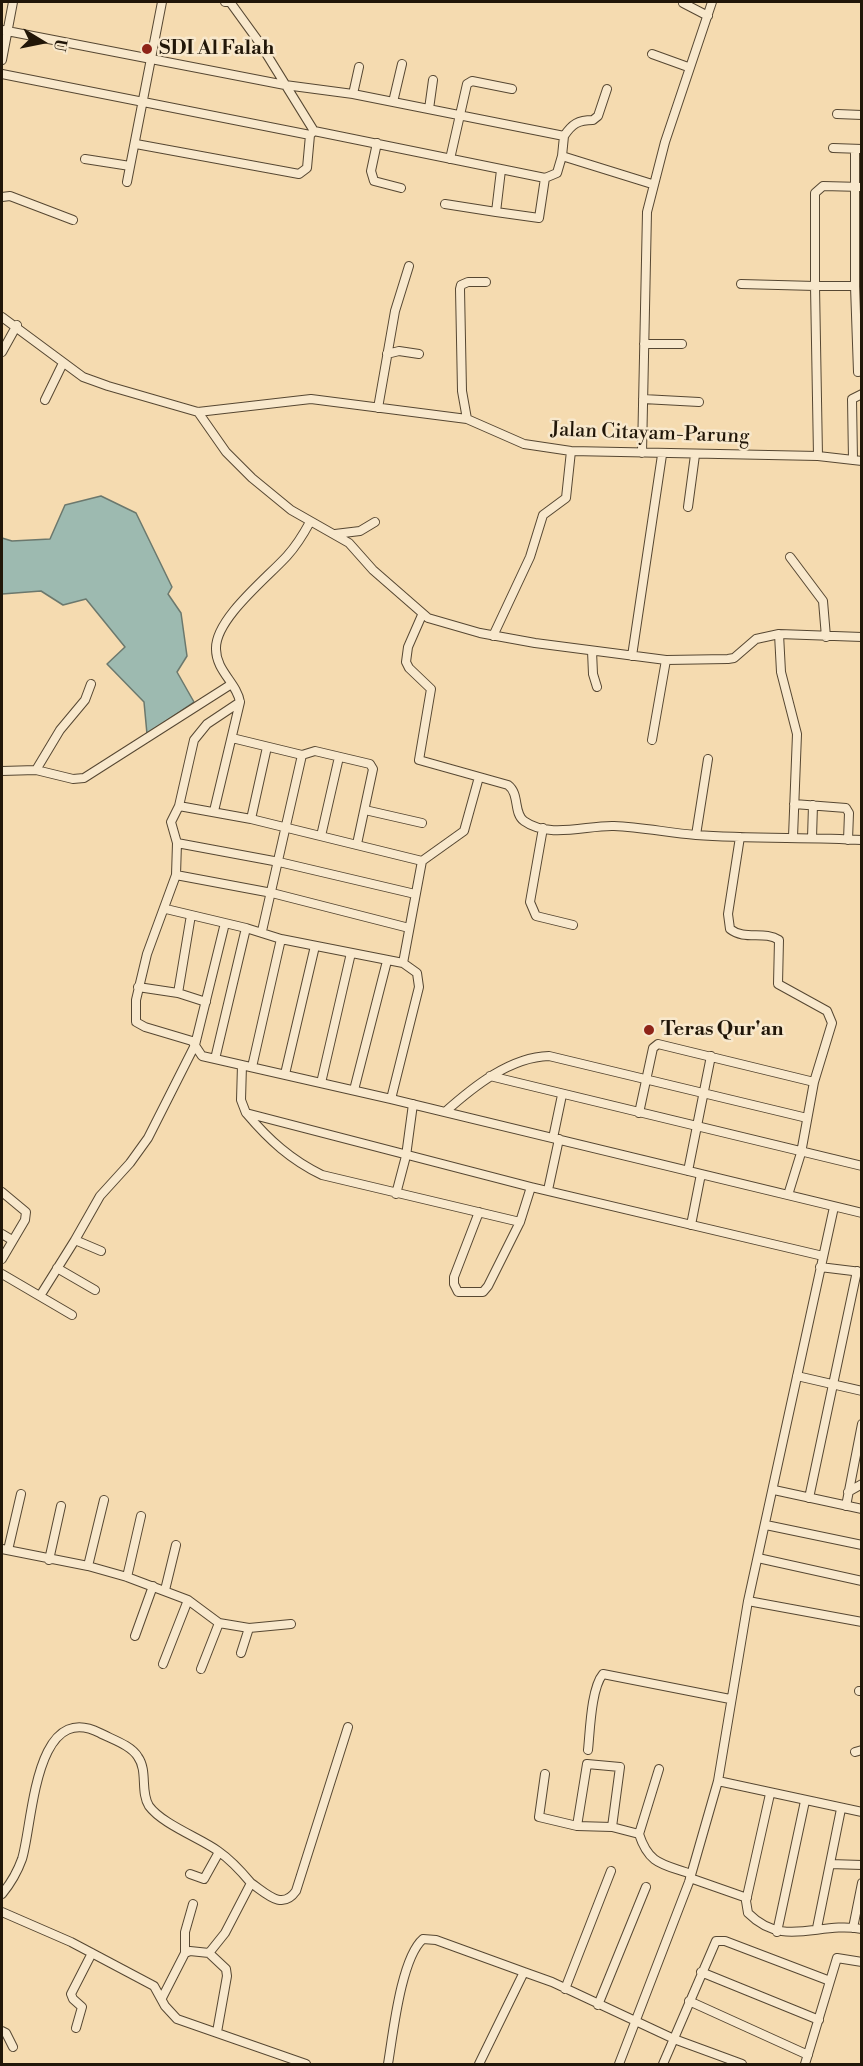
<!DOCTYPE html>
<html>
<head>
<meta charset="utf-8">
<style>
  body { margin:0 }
  #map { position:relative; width:863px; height:2066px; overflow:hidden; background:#f5dbb0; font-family:"Libre Bodoni",serif }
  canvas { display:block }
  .frame { position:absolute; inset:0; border:3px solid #211608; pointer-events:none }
  .north { position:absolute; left:12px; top:12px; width:60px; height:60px; -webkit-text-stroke:4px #f8e8cc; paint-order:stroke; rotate:100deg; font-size:16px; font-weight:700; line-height:24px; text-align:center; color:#211608 }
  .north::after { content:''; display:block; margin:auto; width:21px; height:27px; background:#211608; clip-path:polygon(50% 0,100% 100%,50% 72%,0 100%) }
</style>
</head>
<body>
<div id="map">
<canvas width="863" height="2066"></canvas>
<div class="frame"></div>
<div class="north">U</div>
</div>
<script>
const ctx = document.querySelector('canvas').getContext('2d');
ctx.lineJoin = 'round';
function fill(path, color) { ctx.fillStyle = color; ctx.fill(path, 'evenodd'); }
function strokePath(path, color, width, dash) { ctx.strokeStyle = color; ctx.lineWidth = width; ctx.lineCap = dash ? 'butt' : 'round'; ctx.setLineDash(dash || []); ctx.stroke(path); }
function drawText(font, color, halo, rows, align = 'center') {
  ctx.font = font + ' "Libre Bodoni",serif'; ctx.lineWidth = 5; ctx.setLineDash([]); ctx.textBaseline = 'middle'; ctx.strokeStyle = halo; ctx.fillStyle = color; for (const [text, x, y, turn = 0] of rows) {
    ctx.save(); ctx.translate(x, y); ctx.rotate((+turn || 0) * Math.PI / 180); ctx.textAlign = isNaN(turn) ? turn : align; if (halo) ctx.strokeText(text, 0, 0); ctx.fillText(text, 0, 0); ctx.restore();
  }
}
const water = new Path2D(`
  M101,496L136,513L172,587L168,594L181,613L187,656L177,672L194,702L147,734L144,702L107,664L125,647L86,599L63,605L41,591L2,594V538L12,541L50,539L65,505Z`);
const street = new Path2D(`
  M225,2H230L259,42L314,131L545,178L557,173L562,156L652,184
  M683,3L708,16
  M2,30L285,85L353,94L564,136L562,156
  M652,54L688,67
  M2,60L13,2
  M2,74L310,135L314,131
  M353,94L359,67
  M393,102L402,64
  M429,109L433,80
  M837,114L862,115
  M564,136C572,124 578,120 593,120L598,116L607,89
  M377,143L371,171L374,181L401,188
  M136,144L299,174L307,168L310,135
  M833,148L862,149
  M85,159L130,166
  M450,159L467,84L472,81L512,89
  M501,170L496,212L539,218L545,178
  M127,182L162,2
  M2,197L10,196L73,220
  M445,204L496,212
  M741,284L815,286V193L823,186L862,187
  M855,286L858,372
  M2,317L83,377L108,386L198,412L311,399L467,419L524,444L571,451L818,456L862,461
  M644,344H682
  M2,352L17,325
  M387,354L399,351L419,354
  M643,399L699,402
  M45,400L63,363
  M378,408L395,311L409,266
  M198,412L226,452L252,478L291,510L349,543L373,570L428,618L480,633L535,643L666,660L728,659L734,658L756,639L779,634L862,637
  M467,419L462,391L460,289L461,285L468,282H486
  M642,453L647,212L665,142L712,2
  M818,456L815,286H855V149
  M853,460L852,399L862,394
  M688,507L695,455
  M310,522C303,535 296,546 287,556C267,578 215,619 216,649C216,671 237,683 240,702L207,724L194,740L179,806L171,822L177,843L176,875L147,954L136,1000V1022L145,1027L192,1041L202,1056L391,1099L862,1213
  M335,534L360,531L375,522
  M790,557L823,601L826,637
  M422,615L408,647L406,662L409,668L431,689L419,760L508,785C520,794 513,813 524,821C549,839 587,825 614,826C642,827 669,833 696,835C751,839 807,837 862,840
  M779,634L781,672L797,734L793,837
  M493,636L530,557L543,515L566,498L571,451
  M592,651L593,674L597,687
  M632,656L662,455
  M232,738L302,755L315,751L370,764L373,769L357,844
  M652,740L666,660
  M36,770L60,730L85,700L91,684
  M2,771L36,770L73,779L84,778L230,685
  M794,804L846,808L849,813L848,840
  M179,806L251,819L422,861
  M365,810L422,823
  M214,811L240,702
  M251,819L267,747
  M543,828L530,902L536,916L573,925
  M696,835L708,759
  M321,836L339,757
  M740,837L728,914L730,929C745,941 764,930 779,940L778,984L827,1011L832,1023L814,1082L801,1153L788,1195
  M812,838L813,805
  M177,843L279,862L415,894
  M176,875L272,893L409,928
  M166,909L246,928
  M262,931L302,755
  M403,963L422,861L464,831L479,777
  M138,987L178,993L206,1002
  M178,993L191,915
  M215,1059L246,928L281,939L403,963L417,973L419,987L391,1099
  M242,1065L241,1100L246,1113L531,1187L823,1256
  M252,1067L281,939
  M285,1074L315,946
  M490,1076L862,1166
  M321,1083L351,953
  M354,1090L387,961
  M445,1112C473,1087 510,1057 549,1056L807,1118
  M639,1113L653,1048L658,1044L814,1082
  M247,1114C269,1140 291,1160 322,1175L520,1222
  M553,1138L562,1095
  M688,1171L711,1056
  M548,1190L559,1139
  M2,1192L26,1212L25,1220L2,1259
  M396,1194L406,1156L413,1104
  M834,1207L748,1601L862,1622
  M479,1212L454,1277V1284L458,1292H483L488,1286L520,1222L531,1187
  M691,1225L701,1174
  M2,1234L12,1240
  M75,1240L100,1196L130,1163L148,1138L195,1045L225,923
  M820,1267L861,1272
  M57,1268L95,1290
  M2,1274L72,1315
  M40,1296L75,1240L101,1251
  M797,1376L862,1391
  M774,1490L862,1509
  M848,1492L862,1484
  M809,1498L857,1271
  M846,1506L862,1424
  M766,1525L862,1545
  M2,1549L88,1566L127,1577L188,1600L219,1623L249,1628L291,1624
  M8,1550L21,1494
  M758,1558L862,1581
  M49,1560L61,1506
  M88,1566L104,1500
  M127,1577L141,1516
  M165,1590L176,1545
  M135,1636L153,1586
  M241,1653L249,1628
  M163,1664L188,1600
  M201,1669L219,1623
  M859,1691H862
  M588,1750C590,1732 591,1688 603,1674L730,1699
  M855,1752L862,1750
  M545,1774L539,1817L577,1826L612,1827L639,1834C649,1865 663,1864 691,1874
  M718,1781L748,1601
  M770,1794L746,1901L748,1913C784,1949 818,1921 862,1929
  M577,1826L587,1764L620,1767L612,1827
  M639,1834L659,1769
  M830,1864L862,1865
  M190,1874L204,1879L219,1852
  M690,1878L747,1898
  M2,1894C11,1883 17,1873 22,1859C33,1824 34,1699 100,1733C111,1739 131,1745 138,1757C148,1771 140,1792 149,1806C162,1824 200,1838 218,1851C231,1860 241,1871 251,1883
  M2,1912L71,1942L154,1986L165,2006L177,2019L306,2064
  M817,1928L841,1809
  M853,1928L862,1883
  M777,1932L805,1801
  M185,1953L190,1951L209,1953
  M701,1972L819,2020
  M565,1989L611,1871
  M162,1998L185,1953V1932L193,1904
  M689,2001L808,2055
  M598,2005L646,1887
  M76,2028L82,2007L73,1999L71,1994L92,1953
  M2,2031L6,2033L13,2047
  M217,2032L227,1976L226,1969L209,1953L225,1933L251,1883C266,1893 282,1911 296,1891L348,1727
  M388,2064C393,2034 401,1958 423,1939L436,1940L524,1972
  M479,2064L524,1972L552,1982L674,2039L742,2064
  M619,2064L689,1882L718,1781L862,1812
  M663,2064L716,1941H725L830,1981
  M805,2064L837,1958L862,1962`);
const markers = [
  [147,49,6,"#8f2418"],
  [649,1030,6,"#8f2418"]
];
const poiNames = [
  ["SDI Al Falah",159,49],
  ["Teras Qur'an",661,1030]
];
const streetNames = [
  ["Jalan Citayam-Parung",650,434,2]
];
fill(water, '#9dbab0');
strokePath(water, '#6b786d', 1.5);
strokePath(street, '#564732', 10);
strokePath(street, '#f8e8cc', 8);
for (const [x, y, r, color] of markers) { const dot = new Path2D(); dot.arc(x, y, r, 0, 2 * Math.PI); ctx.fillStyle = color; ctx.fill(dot); strokePath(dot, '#f8e8cc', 2); }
drawText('bold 20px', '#211608', '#f8e8cc', poiNames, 'left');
drawText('20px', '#211608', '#f8e8cc', streetNames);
</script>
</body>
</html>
